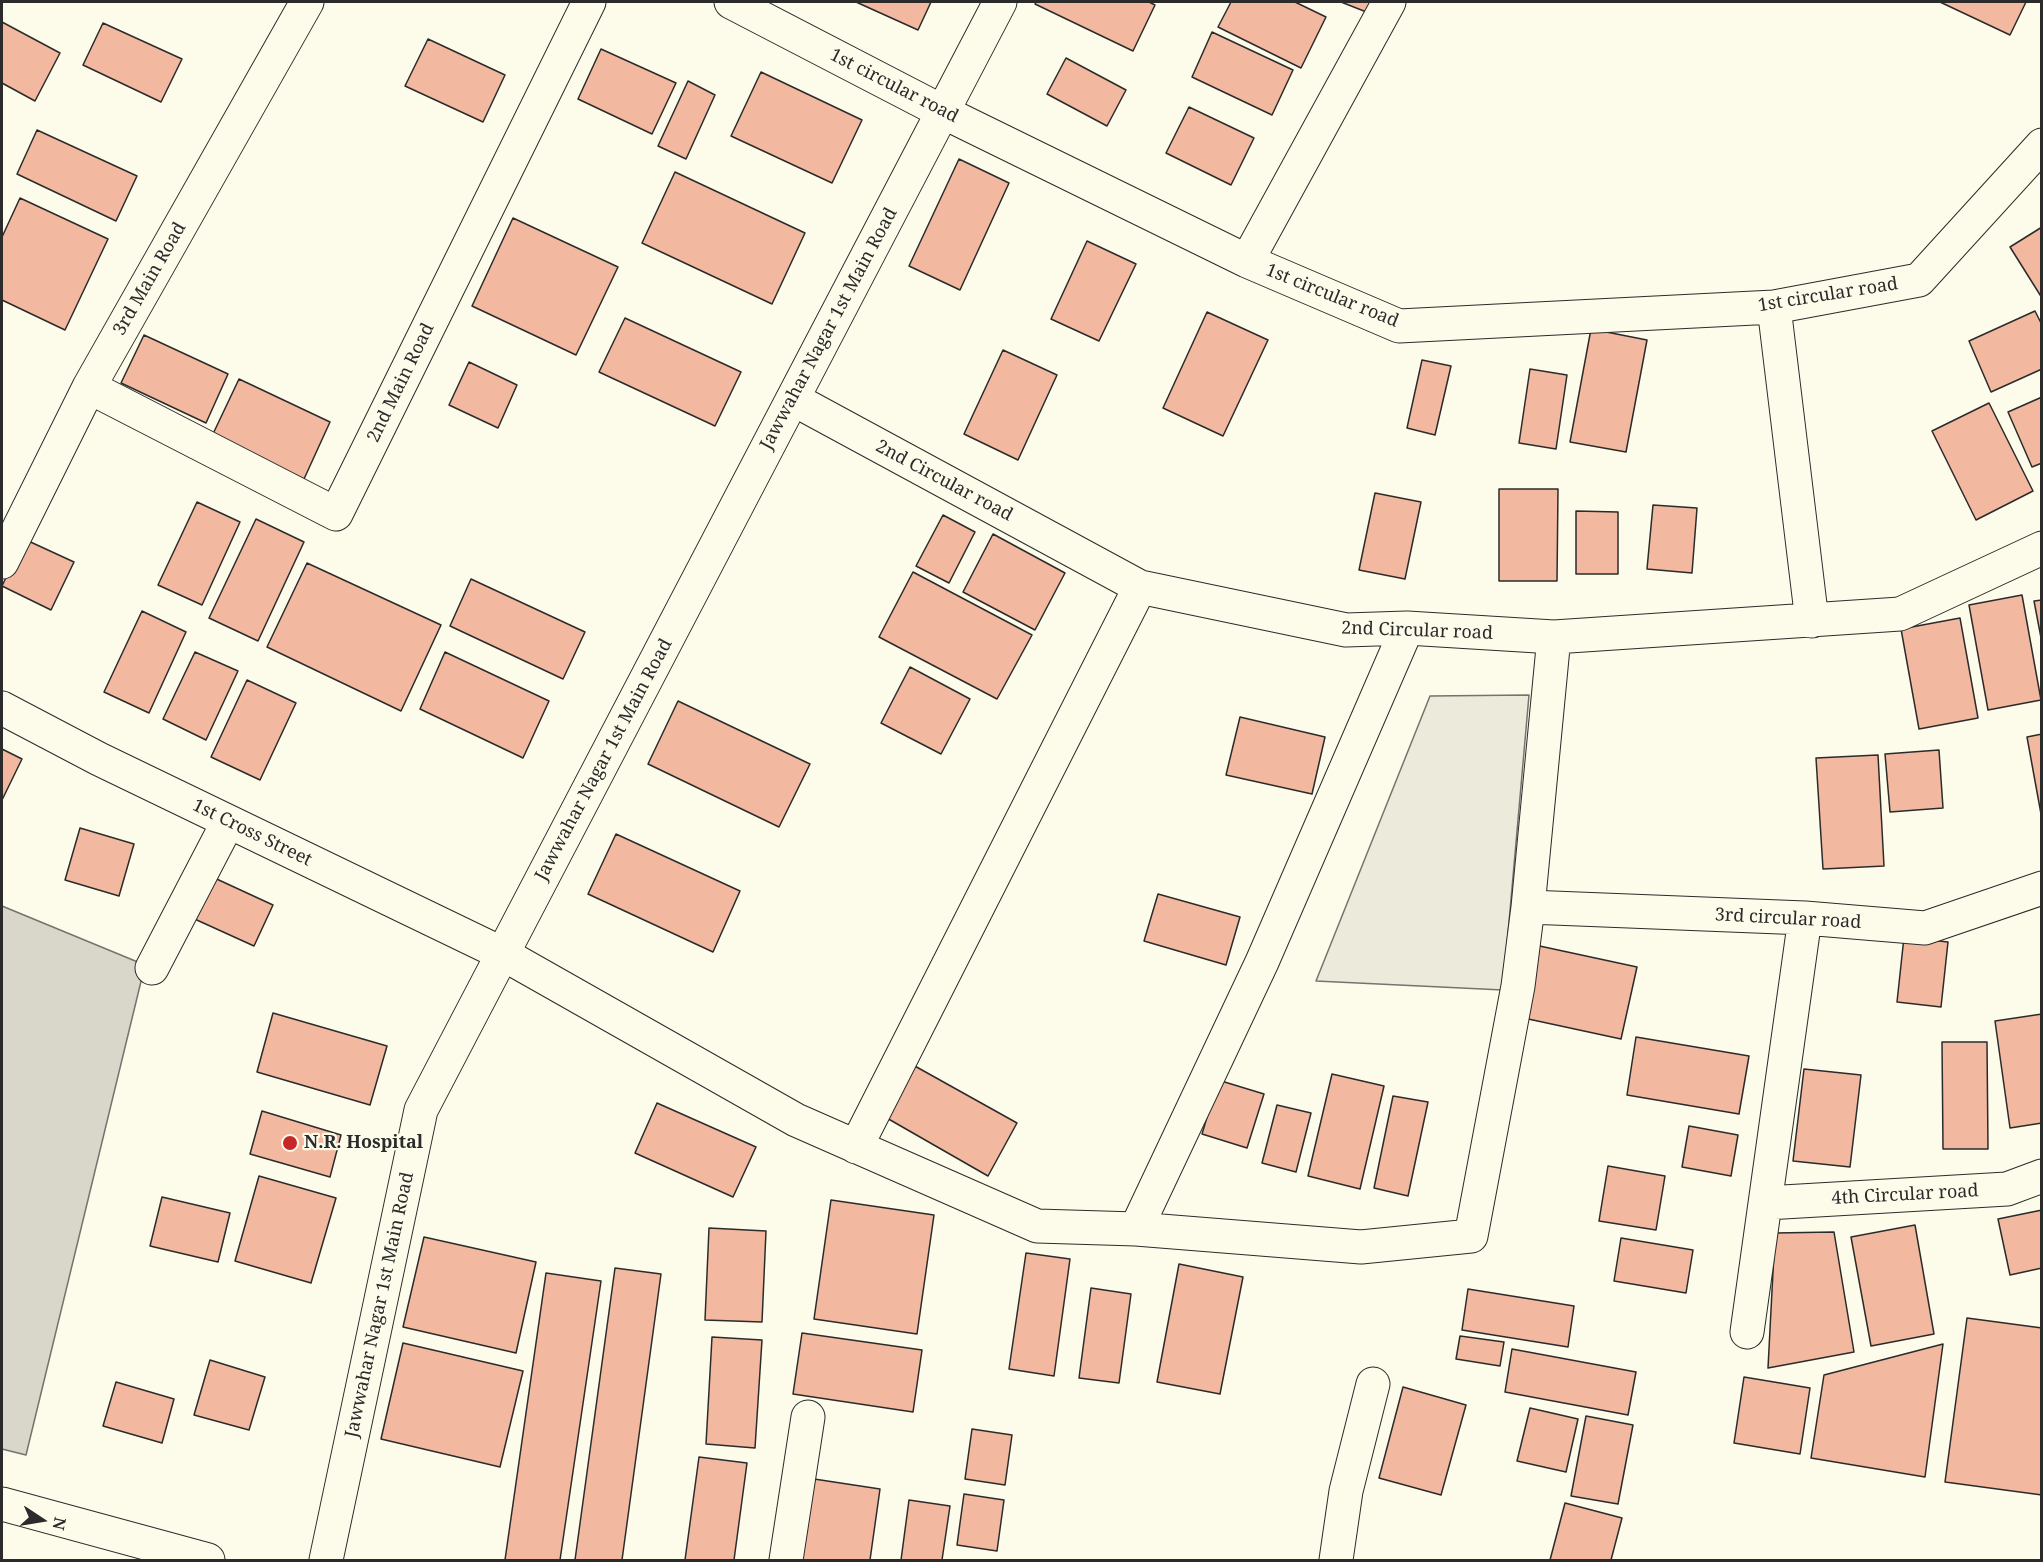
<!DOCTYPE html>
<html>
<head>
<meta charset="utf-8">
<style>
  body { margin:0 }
  #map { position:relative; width:2043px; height:1562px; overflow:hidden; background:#fdfbea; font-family:"Noto Serif",serif }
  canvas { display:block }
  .frame { position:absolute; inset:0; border:3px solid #2b2b2b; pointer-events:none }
  .north { position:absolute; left:12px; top:1490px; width:60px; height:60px; -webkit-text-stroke:4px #fdfbea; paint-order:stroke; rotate:102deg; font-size:16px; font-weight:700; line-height:24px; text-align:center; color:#2b2b2b }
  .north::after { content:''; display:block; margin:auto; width:21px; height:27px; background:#2b2b2b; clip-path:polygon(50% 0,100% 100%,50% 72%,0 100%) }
</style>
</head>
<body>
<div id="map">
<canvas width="2043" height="1562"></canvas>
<div class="frame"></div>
<div class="north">N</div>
</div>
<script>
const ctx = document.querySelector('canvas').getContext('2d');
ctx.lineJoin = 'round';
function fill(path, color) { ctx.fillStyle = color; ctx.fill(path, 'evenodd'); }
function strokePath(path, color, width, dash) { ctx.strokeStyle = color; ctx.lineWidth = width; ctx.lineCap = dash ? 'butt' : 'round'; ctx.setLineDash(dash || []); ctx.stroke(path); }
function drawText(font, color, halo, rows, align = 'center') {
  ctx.font = font + ' "Noto Serif",serif'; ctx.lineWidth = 4.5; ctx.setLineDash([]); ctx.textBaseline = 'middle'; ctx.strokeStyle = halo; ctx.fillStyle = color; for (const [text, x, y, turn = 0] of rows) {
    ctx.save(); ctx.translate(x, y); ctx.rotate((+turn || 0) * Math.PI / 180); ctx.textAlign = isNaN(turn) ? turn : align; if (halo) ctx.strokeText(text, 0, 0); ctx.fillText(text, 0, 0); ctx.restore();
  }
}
const green = new Path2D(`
  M1529,695L1503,990L1316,981L1430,696Z`);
const water = new Path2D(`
  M2,906L145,965L26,1455L2,1449Z`);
const building = new Path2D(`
  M856,2H931L918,30Z
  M1036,2H1149L1155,5L1133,51L1035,4Z
  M1231,2H1295L1326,17L1301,68L1218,27Z
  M1341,2H1379L1374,15Z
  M1940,2H2026L2010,35Z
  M2,22L60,53L35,101L2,83Z
  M103,23L182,59L161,102L83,65Z
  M1212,32L1293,70L1272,115L1192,77Z
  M428,39L505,75L483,122L405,86Z
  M601,49L676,83L652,134L578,99Z
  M1066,58L1126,90L1107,126L1047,94Z
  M761,72L862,120L832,183L731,136Z
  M688,81L715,95L686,159L658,146Z
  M1189,107L1254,138L1231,185L1166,153Z
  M37,130L137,176L116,221L17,174Z
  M959,159L1009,183L960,290L909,266Z
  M675,172L805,233L772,304L642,243Z
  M20,198L108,239L65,330L2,300V237Z
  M513,218L618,267L576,355L472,306Z
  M2042,227V298L2010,247Z
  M1087,241L1136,264L1099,341L1051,319Z
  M2035,311L2042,325V369L1991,392L1969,341Z
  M1207,312L1268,340L1223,436L1163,408Z
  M625,318L741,372L715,426L599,372Z
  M1591,329L1647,340L1626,452L1570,442Z
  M144,335L228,374L206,423L121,383Z
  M1003,350L1057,375L1018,460L964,434Z
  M1422,360L1451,366L1435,435L1407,428Z
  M469,362L517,385L498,428L449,405Z
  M1530,369L1567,375L1556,449L1519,443Z
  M239,379L330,422L304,479L212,436Z
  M2042,397V463L2032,467L2008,412Z
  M1989,403L2033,491L1976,520L1932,431Z
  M1499,489H1558L1557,581H1499Z
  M1375,493L1421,502L1405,579L1359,570Z
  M197,502L240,522L202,605L158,585Z
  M1653,505L1697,508L1692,573L1647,569Z
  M1576,511L1618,512V574H1576Z
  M943,515L975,532L949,583L916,566Z
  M256,519L304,542L258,641L209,618Z
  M993,534L1065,573L1035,630L963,592Z
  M24,539L74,562L51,610L2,586Z
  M307,563L441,625L401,711L267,647Z
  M913,572L1032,635L997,699L879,637Z
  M471,579L585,632L563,679L450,626Z
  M2022,595L2041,700L1988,710L1969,605Z
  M2042,600V643L2034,601Z
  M142,611L186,632L149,713L104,692Z
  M1960,618L1978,718L1919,729L1901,629Z
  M195,652L238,671L206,740L163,719Z
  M445,652L549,701L523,758L420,709Z
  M910,667L970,699L941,754L881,723Z
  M247,680L296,703L260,780L211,757Z
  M678,701L810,764L779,827L648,764Z
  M1240,717L1325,737L1312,794L1226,775Z
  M2042,734V814H2041L2027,737Z
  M2,749L22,759L2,800Z
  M1939,750L1943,808L1890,812L1885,754Z
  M1878,755L1884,866L1823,869L1816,758Z
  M80,828L134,844L119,896L65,880Z
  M616,834L740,891L713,952L588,894Z
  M208,875L273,905L254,946L188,916Z
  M1158,894L1240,917L1226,965L1144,941Z
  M1904,937L1948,942L1941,1007L1897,1002Z
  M1535,945L1637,967L1621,1039L1519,1017Z
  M273,1013L387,1046L370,1105L257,1072Z
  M2042,1014V1123L2010,1128L1995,1021Z
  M1636,1037L1749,1056L1739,1114L1627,1095Z
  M1942,1042H1987L1988,1149H1943Z
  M913,1065L1017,1123L988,1176L885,1117Z
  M1804,1069L1861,1075L1850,1167L1793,1161Z
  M1332,1074L1384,1086L1360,1189L1308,1176Z
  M1218,1080L1264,1094L1247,1148L1202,1134Z
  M1393,1096L1428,1102L1408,1196L1374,1188Z
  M657,1103L756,1147L733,1197L635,1153Z
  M1277,1105L1311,1113L1296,1172L1262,1163Z
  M262,1111L341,1135L330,1177L250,1154Z
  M1689,1126L1738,1135L1731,1176L1682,1167Z
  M1608,1166L1665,1176L1656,1230L1599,1221Z
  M259,1176L336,1198L311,1283L235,1261Z
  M162,1197L230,1213L218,1262L150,1246Z
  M831,1200L934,1215L917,1334L814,1319Z
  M2042,1210V1268L2010,1275L1998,1219Z
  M1915,1225L1934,1334L1871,1346L1851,1237Z
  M709,1228L766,1231L762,1322L705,1320Z
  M1834,1232L1854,1352L1768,1368L1775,1233Z
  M424,1237L536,1262L516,1353L403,1327Z
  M1621,1238L1693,1250L1686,1293L1614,1281Z
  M1026,1253L1070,1259L1054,1376L1009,1369Z
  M1179,1264L1243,1277L1220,1394L1157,1382Z
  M615,1268L661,1274L622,1560H575Z
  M546,1273L601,1281L560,1560H505Z
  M1091,1288L1131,1294L1119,1383L1079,1378Z
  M1468,1289L1574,1306L1568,1347L1462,1330Z
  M1967,1318L2042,1328V1495L1945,1482Z
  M802,1333L922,1350L913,1412L793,1394Z
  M1460,1336L1504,1342L1500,1366L1456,1359Z
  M712,1337L762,1340L755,1448L706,1444Z
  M403,1343L523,1371L500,1467L381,1439Z
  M1943,1344L1925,1477L1811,1458L1824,1375Z
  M1512,1349L1636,1372L1628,1415L1505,1392Z
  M210,1360L265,1377L249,1430L194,1415Z
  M1744,1377L1810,1388L1800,1454L1734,1443Z
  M116,1382L174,1399L162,1443L103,1426Z
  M1403,1387L1466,1405L1441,1495L1379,1478Z
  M1530,1408L1578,1419L1566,1472L1517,1461Z
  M1586,1416L1633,1425L1618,1504L1571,1496Z
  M972,1429L1012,1435L1005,1485L965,1479Z
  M699,1457L747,1463L734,1560H685Z
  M801,1477L880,1489L870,1560H790Z
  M964,1494L1004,1500L997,1551L957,1545Z
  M909,1500L950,1506L942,1560H901Z
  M1565,1503L1622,1518L1611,1560H1550Z`);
const minor = new Path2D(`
  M731,2L943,112L1247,261L1399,326L1774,307L1919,280L2042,145
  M1247,261L1389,2
  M1774,307L1812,621
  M89,387L336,514L589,2
  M793,399L1140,587L1346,630L1407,628L1554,637L1900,614L2042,548
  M2,562L89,387L307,2
  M2,708L99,759L503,954L796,1120L1037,1226L1136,1229L1361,1247L1471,1236L1518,986L1528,907L1554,637
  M1528,907L1805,918L1925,928L2042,888
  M152,968L228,822
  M856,1147L1140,587
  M1766,1203L2007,1189L2042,1176
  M1136,1229L1262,962L1407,628
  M1747,1332L1805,918
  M2,1504L208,1560
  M786,1560L808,1417
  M1336,1560L1346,1491L1373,1384`);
const tertiary = new Path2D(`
  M326,1560L421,1110L1000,2`);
const markers = [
  [290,1143,8,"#c62828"]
];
const streetNames = [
  ["1st circular road",894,86,27],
  ["3rd Main Road",150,279,-60],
  ["1st circular road",1828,295,-9],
  ["1st circular road",1332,296,22],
  ["Jawwahar Nagar 1st Main Road",829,329,-62],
  ["2nd Main Road",401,383,-64],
  ["2nd Circular road",944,481,28],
  ["2nd Circular road",1417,631,2],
  ["Jawwahar Nagar 1st Main Road",604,760,-62],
  ["1st Cross Street",252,833,26],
  ["3rd circular road",1788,919,3],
  ["4th Circular road",1905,1195,-3],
  ["Jawwahar Nagar 1st Main Road",380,1305,-78]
];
const poiNames = [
  ["N.R. Hospital",304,1143]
];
fill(green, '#ecebdb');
strokePath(green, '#74746e', 1.5);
fill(water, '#d8d7c9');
strokePath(water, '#74746e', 1.5);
fill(building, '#f2b8a0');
strokePath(building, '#2b2b2b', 1.5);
strokePath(minor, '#2b2b2b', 35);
strokePath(tertiary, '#2b2b2b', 35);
strokePath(minor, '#fdfbea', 33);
strokePath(tertiary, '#fdfbea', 33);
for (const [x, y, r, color] of markers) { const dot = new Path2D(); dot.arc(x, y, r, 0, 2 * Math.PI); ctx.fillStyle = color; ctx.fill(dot); strokePath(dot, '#fdfbea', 2); }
drawText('18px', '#2b2b2b', '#fdfbea', streetNames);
drawText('bold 18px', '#2b2b2b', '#fdfbea', poiNames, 'left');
</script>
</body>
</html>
